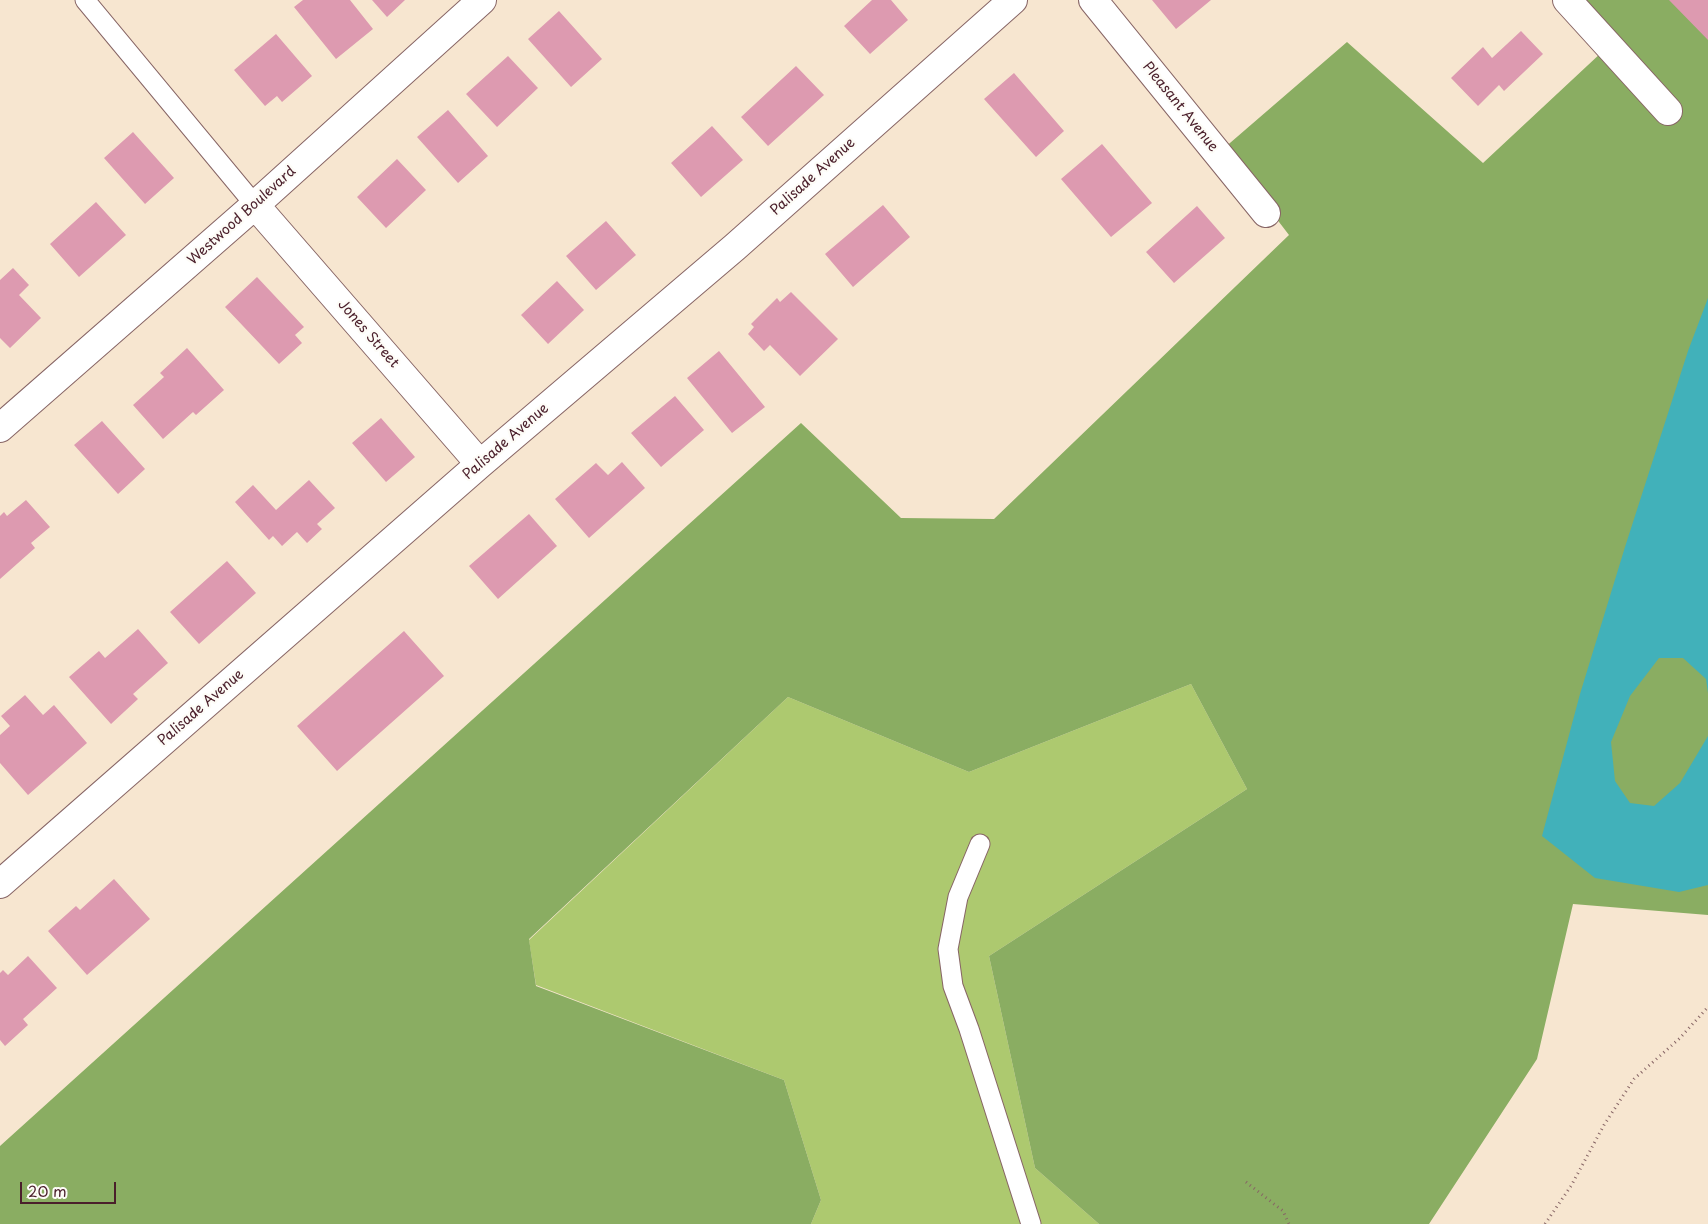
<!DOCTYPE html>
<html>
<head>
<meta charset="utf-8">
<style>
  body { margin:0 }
  #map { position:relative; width:1708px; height:1224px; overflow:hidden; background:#f7e6d0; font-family:"Playpen Sans",sans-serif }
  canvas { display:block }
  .scale { position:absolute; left:20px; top:1182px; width:96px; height:22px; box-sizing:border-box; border:2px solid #4a1f2b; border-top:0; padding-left:6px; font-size:15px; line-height:18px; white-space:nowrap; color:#4a1f2b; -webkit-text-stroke:4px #fdfcf7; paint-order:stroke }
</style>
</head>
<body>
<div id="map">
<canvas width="1708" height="1224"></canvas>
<div class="scale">20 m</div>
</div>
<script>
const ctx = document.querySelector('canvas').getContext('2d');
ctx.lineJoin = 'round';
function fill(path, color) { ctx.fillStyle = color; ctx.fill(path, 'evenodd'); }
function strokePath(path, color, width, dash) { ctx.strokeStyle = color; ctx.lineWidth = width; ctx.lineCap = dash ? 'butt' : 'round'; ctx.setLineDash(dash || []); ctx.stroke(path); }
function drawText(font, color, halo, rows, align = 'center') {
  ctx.font = font + ' "Playpen Sans",sans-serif'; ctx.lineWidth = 4.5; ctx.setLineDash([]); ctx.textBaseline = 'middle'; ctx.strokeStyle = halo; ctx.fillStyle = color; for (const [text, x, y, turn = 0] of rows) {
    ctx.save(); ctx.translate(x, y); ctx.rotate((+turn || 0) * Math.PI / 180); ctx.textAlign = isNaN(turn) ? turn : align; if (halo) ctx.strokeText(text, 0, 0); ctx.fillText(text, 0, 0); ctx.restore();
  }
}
const green = new Path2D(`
  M1191,684L1247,789L989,956L1035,1168L1099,1224H811L821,1200L784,1080L536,985L529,940L788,697L969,772Z`);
const forest = new Path2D(`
  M1581,0H1708V915L1573,904L1537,1059L1429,1224H1099L1035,1168L989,956L1247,789L1191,684L969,772L788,697L529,939L536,986L784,1080L821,1200L811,1224H0V1146L801,423L901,518L994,519L1289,235L1223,149L1347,42L1483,163L1617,38Z`);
const water = new Path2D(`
  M1708,298V693L1706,679L1683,658H1659L1630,696L1611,742L1615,781L1630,803L1654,806L1680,783L1708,736V885L1679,892L1595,878L1542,836L1580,694L1625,547L1688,351Z`);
const building = new Path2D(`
  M303,0H350L373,29L336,59L294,7Z
  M372,0H405L387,17Z
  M872,0H891L908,20L870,54L844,26Z
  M1152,0H1211L1176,29Z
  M1669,0H1708V40Z
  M559,11L602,59L571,87L528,39Z
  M1521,31L1543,54L1504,91L1499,85L1478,106L1451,78L1483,47L1492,58Z
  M276,34L312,76L282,102L277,96L265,106L234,70Z
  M508,56L538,88L497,127L466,94Z
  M796,66L824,95L768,146L741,117Z
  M1014,73L1064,131L1036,157L984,99Z
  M448,110L488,156L458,183L417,137Z
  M712,126L743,160L701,197L671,163Z
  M133,132L174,178L145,204L104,158Z
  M1102,144L1152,203L1111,237L1061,179Z
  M397,159L426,190L386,228L357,197Z
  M96,202L126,235L79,277L50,244Z
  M883,205L910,237L853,287L825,254Z
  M1197,206L1225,238L1174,283L1146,252Z
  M606,221L636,255L596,290L566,256Z
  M13,268L29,285L19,295L41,318L10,348L0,338V280Z
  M257,277L304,327L295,335L302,343L279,364L225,307Z
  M557,281L584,310L548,344L521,315Z
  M791,292L838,339L800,376L770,345L764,351L748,334L754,327L751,324L777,298L780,302Z
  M187,348L224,390L196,415L193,412L163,439L133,405L164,377L160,373Z
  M719,351L765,407L732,433L687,378Z
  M675,396L704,430L661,467L631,433Z
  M381,418L415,457L386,482L352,443Z
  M102,421L145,469L118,494L74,445Z
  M622,462L645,488L589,538L555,499L596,463L608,475Z
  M309,480L335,508L317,524L322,529L307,543L297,532L282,546L273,536L269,540L235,502L253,485L276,510Z
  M26,500L50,527L31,543L35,548L0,579V516L4,512L7,516Z
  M529,514L557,546L498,599L469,566Z
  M227,561L256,593L199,644L170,612Z
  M138,629L168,663L133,694L138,699L111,724L69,677L99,651L105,658Z
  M404,631L444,676L337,771L297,726Z
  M25,695L43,715L54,705L87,743L28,795L0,763V735L10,726L1,716Z
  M114,879L150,919L87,975L48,931L76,906L80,910Z
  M28,956L57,988L23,1019L28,1025L5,1046L0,1040V973L3,970L8,975Z`);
const path = new Path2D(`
  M1246,1182L1283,1211L1289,1224
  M1545,1224L1571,1186L1604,1125L1634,1079L1680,1038L1708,1007`);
const service = new Path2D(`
  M85,0L255,205
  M980,844L958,897L948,949L953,986L969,1029L1031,1224`);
const minor = new Path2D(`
  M1093,0L1266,213
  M1567,0L1668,111
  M255,205L480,464
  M0,428L255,205L482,0
  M0,884L480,464L735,247L1013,0`);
const streetNames = [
  ["Pleasant Avenue",1180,107,51],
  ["Palisade Avenue",813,177,-42],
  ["Westwood Boulevard",242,216,-42],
  ["Jones Street",368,334,49],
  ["Palisade Avenue",506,442,-41],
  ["Palisade Avenue",201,708,-41]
];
fill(green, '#adc96f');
fill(forest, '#8aad62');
fill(water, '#41b1ba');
fill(building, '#dd9ab0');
strokePath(service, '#876565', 21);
strokePath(minor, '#876565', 30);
strokePath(path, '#876565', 3, [1, 4]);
strokePath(service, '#fff', 19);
strokePath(minor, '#fff', 28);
drawText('14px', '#4a1f2b', '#fdfcf7', streetNames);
</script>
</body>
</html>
